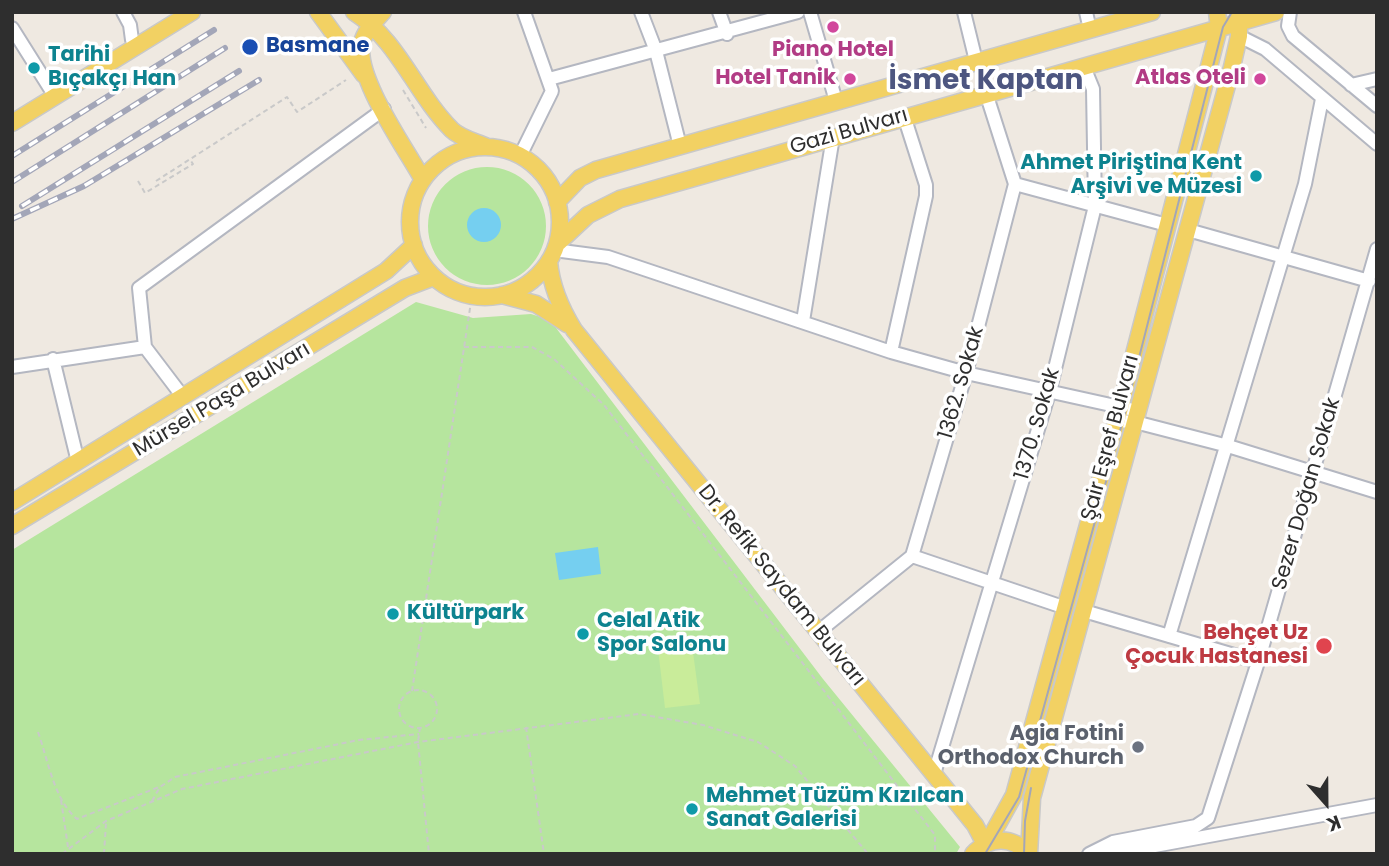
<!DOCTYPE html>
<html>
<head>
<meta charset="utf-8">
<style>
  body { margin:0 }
  #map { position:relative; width:1389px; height:866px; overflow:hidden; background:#efe9e1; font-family:Poppins,sans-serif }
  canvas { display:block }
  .frame { position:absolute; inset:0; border:14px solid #2e2e2e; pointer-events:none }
  .north { position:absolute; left:1291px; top:768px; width:70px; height:70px; -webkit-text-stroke:5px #fff; paint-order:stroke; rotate:159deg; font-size:19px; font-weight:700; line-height:28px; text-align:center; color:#2e2e2e }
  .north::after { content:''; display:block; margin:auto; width:24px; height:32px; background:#2e2e2e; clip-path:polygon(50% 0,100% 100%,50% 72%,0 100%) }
</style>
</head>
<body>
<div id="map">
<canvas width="1389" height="866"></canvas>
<div class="frame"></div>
<div class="north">K</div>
</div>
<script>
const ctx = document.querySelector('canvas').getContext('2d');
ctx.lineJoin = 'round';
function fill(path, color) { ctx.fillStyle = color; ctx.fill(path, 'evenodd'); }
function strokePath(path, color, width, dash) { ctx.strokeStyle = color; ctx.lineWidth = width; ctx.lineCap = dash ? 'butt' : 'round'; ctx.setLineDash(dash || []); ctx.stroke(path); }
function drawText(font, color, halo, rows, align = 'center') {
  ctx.font = font + ' Poppins,sans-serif'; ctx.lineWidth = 7; ctx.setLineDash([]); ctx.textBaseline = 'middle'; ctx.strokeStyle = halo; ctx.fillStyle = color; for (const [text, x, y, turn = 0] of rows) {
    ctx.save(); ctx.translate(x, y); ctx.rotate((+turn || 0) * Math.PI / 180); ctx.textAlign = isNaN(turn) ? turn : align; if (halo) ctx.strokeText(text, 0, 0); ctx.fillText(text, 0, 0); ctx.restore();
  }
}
const green = new Path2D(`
  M428 226a59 59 0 1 1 118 0a59 59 0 1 1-118 0Z
  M416,302L473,318L531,314L550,320L823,679L960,847L956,854H12V550Z`);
const pitch = new Path2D(`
  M692,645L700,704L665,708L658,649Z`);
const water = new Path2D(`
  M467 225a17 17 0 1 1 34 0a17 17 0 1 1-34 0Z
  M598,547L601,574L559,580L555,553Z`);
const path = new Path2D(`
  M403,90L426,128
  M138,181L145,193L193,164L191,161
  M156,181L287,97L297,112L346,80
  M464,347H532L554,359L604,405L935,835V854
  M399 709a19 19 0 1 1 38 0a19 19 0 1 1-38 0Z
  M412,691L472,295
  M420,727L418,742L429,854
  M526,727L544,854
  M38,732C48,760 54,800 77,819L159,787
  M61,800L68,847
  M152,801L160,787L175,777L359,740L419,734
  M62,854L106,821L182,789L418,742L639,714L703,725L758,742L795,766L868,854
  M104,854L106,823`);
const minor = new Path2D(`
  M123,12L130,25L132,40
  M641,12L656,51L680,146
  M719,12L727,34
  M810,12L836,101
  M964,12L976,61
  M1086,12L1088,21
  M1290,12L1288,26L1293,36L1377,106
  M12,28L51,90
  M1239,36L1265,49L1377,144
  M549,79L798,12
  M1351,85L1377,79
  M520,156L552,91L524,12
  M1015,184L1167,225
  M1188,230L1369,281
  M554,250L608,257L891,352L966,373L1138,411
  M803,321L833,137
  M891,352L926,196V185L904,116
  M53,359L78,462
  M12,367L145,347
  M183,397L145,347L139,288L384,109
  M1116,421L1135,422L1228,446L1377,492
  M912,556L1066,608
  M1084,611L1258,662
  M818,632L912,556L966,373L1015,184L986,93
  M1169,636L1305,184L1322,99
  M934,774L1049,393L1095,206L1093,89L1084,67
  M1089,854L1113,842L1196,826L1208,818L1258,662L1377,249
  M1111,854L1377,805`);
const major = new Path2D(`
  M318,12L364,75
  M354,12C399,41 415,93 452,130C460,138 476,142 487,147
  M383,12C375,21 364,32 362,43C354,77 407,150 423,180
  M12,123L192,12
  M410 222a75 75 0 1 1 150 0a75 75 0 1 1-150 0Z
  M557,202L580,178L596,170L1152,12
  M557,244L588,215L620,199L1276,12
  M549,261C551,286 561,309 574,330L975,825L985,844
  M502,295L536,304L567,324
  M12,502L386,271L414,245
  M12,526L405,288L434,277
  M988,842L1014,795L1120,408L1219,28L1217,12
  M973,854C989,837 1012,835 1028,854
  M1029,854L1032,798L1232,67L1239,36V12`);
const tram = new Path2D(`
  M985,854L1019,797L1126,409L1223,27L1232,12
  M1024,854L1025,821L1031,788`);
const rail = new Path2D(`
  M12,156L214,30
  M12,182L225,48
  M22,206L239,71
  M12,219L84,186L259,80`);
const markers = [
  [833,27,7,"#d1479c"],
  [250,47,9,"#1a4fb4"],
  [34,68,7,"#0f9aa8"],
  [850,79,7,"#d1479c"],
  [1260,79,7,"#d1479c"],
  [1256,176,7,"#0f9aa8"],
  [393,614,7,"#0f9aa8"],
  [583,634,7,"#0f9aa8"],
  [1324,646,9,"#e0444e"],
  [1138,747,7,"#6b7280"],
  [692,809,7,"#0f9aa8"]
];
const transitNames = [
  ["Basmane",266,47]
];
const hotelNames = [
  ["Piano Hotel",833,51,"center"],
  ["Hotel Tanik",836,79],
  ["Atlas Oteli",1246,79]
];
const cultureNames = [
  ["Tarihi",48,56],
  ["Bıçakçı Han",48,80],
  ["Ahmet Piriştina Kent",1242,164,"right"],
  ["Arşivi ve Müzesi",1242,188,"right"],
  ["Kültürpark",407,614],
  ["Celal Atik",597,622],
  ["Spor Salonu",597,646],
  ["Mehmet Tüzüm Kızılcan",706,797],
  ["Sanat Galerisi",706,821]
];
const streetNames = [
  ["Gazi Bulvarı",849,132,-16],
  ["1362. Sokak",962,383,-74],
  ["Mürsel Paşa Bulvarı",222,400,-31],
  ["1370. Sokak",1038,424,-74],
  ["Şair Eşref Bulvarı",1111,438,-75],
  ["Sezer Doğan Sokak",1307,494,-74],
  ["Dr. Refik Saydam Bulvarı",781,586,51]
];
const healthNames = [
  ["Behçet Uz",1308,634],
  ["Çocuk Hastanesi",1308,658]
];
const worshipNames = [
  ["Agia Fotini",1124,735],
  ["Orthodox Church",1124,759]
];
const districtNames = [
  ["İsmet Kaptan",986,82]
];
fill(green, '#b6e59e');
fill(pitch, '#c9ec9a');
fill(water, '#75cff0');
strokePath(minor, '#b4b7c1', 16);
strokePath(major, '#c9c9c9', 19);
strokePath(path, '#c9c9c9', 2, [5, 3.5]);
strokePath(minor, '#fff', 12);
strokePath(major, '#f2d163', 16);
strokePath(tram, '#a3a6b8', 2);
strokePath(rail, '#a3a6b8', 6);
strokePath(rail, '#fff', 3.5, [10]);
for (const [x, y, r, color] of markers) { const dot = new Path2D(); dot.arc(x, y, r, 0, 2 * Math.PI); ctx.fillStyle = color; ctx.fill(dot); strokePath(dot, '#fff', 2.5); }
drawText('bold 21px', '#164399', '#fff', transitNames, 'left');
drawText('bold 21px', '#b23c85', '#fff', hotelNames, 'right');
drawText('bold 21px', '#0d838f', '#fff', cultureNames, 'left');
drawText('21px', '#2e2e2e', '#fff', streetNames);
drawText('bold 21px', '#be3a42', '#fff', healthNames, 'right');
drawText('bold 21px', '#5b616d', '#fff', worshipNames, 'right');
drawText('bold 28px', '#4d5680', '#fff', districtNames);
</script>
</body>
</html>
